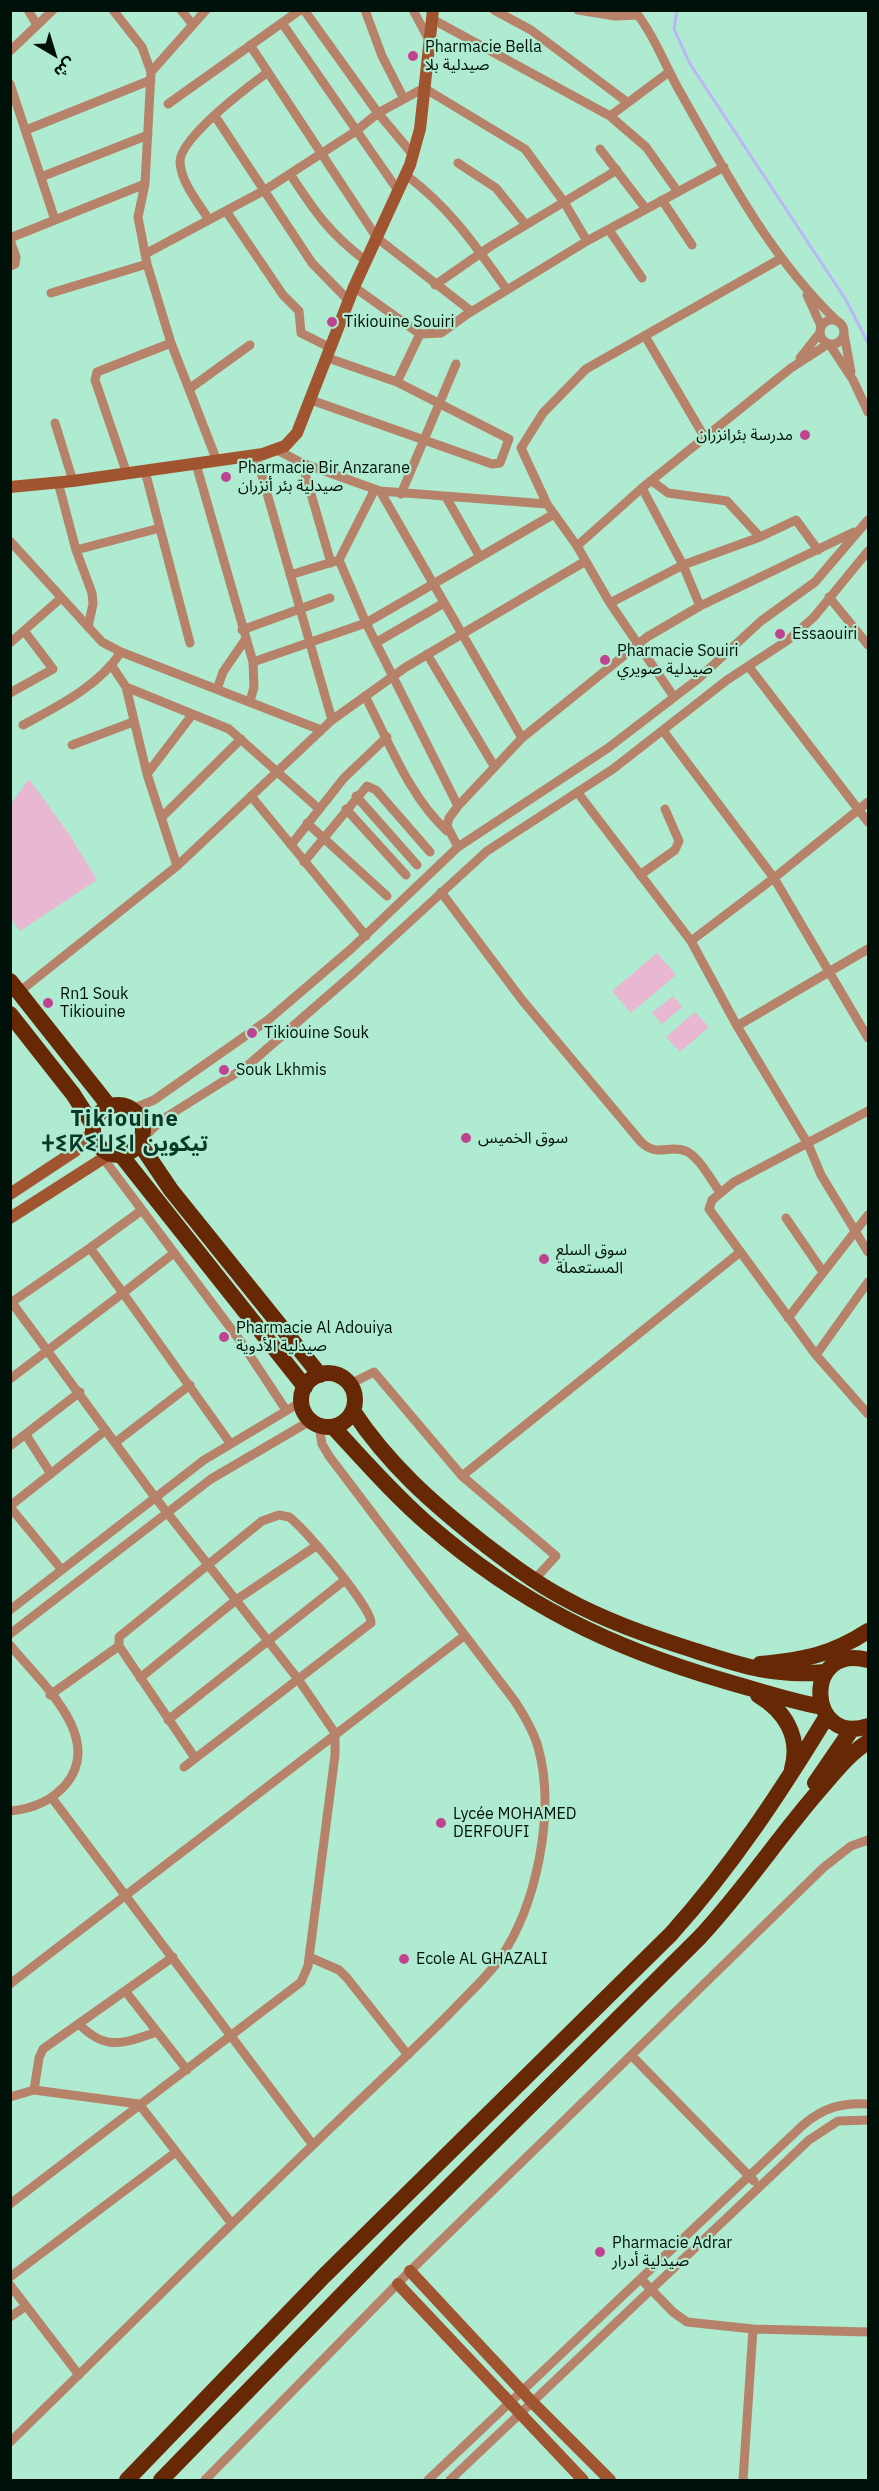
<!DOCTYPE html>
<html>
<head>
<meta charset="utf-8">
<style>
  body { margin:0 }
  #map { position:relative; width:879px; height:2491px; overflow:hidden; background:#afebd0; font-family:"IBM Plex Sans","Noto Sans Arabic",sans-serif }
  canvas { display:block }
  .frame { position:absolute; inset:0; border:12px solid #001109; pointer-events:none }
  .north { position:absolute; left:24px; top:24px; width:60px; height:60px; -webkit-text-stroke:4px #afebd0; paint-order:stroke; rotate:142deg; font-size:16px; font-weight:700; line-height:24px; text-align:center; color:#001109 }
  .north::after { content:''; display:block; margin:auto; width:21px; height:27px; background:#001109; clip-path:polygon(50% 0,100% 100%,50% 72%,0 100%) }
</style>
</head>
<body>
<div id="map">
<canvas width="879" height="2491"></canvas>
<div class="frame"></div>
<div class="north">ش</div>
</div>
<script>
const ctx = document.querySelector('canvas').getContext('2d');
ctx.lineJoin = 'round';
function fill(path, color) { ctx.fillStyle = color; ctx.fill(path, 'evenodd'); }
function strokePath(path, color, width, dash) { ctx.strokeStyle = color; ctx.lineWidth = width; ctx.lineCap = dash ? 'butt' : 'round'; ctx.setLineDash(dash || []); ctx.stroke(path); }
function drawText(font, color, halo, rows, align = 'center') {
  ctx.font = font + ' "IBM Plex Sans","Noto Sans Arabic","Noto Sans Tifinagh",sans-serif'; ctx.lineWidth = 4.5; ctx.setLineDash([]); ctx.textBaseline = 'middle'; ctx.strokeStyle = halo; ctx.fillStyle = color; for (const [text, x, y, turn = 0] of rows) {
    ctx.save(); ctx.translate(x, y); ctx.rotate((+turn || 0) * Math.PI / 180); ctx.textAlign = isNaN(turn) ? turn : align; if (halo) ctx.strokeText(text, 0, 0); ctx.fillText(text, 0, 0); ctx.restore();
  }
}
const green = new Path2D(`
  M29,779L69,834L97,880L20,931L11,919V804Z
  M657,953L676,975L631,1013L612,991Z
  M673,996L682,1007L662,1024L652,1013Z
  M695,1012L709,1027L680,1052L666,1037Z`);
const stream = new Path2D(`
  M677,10L674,29L690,64L846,300L868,343`);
const street = new Path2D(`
  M28,10L37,25
  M113,10L142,47L151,72L145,184L138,217L147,264L171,343L217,461
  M181,10L193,25
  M304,10L378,113L414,156
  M365,10L382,56L403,97
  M413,10L429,40
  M494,10L531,30L627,102
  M578,10L615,16L638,15
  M634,10C653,33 665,65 679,90C725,171 769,256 837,321
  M432,19L610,116L669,72
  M282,23L399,192
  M250,45L377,238L471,311
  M10,51L53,10
  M151,72L206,10
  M10,84L55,220
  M168,104L300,10
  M215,116L312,263L349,301
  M610,116L646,147L678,192
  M26,130L151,80
  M600,149L646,209
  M458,163L496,188L526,225
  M290,174C315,212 329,233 366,261
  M406,175C450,208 475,245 507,290
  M41,177L148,135
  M662,200L692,245
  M226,211L283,295L299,311L301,333L331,348
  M209,220C198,202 182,184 180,163C178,139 249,86 268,72
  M609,230L642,278
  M10,238L145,184
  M10,240L16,257L15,264L10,266
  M145,254L265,190L356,131L378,113L424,88L525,149L564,202L587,241
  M435,285L491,246L617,170
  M354,287L420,334L441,333L466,315L587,241L724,167
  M51,293L147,264
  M807,295L821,326
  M820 332a12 12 0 1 1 24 0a12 12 0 1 1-24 0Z
  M844,334L851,372
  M645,336L705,438
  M830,345L853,380L868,412
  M800,358L819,334
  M397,382L420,334
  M189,389L250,345
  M311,400L492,464L500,463L509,439L397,382L328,358
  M55,423L73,481
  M277,450L302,463L380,491L547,504
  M256,455L332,720
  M302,463L331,563
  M196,464L253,662L254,687L250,701
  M145,471L190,643
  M127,474L95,380L97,372L171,343
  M652,481L668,493L727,501L760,537
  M58,482L76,550L92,593L93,604L88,627
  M642,488L683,565L700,606
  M380,491L522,738
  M401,494L456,364
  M446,497L480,557
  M10,541L102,642L121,652L321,730
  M577,546L642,488L791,368L828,344
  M76,550L160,528
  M339,560L366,623L458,806
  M290,575L339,560L375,489
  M829,597L868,645
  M610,603L683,565L760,537L796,520L818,550
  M242,630L330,598
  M377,642L444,603
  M10,643L61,598
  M427,654L494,766
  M253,662L366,623L554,514
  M112,666L126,687L147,774L177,866
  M749,667L868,822
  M126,687L229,729L318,808
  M217,689L223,672L245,640
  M10,693L53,669L25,632
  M365,696C389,742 409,796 447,831
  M674,697L610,603L577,546L547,504L521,448L543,413L586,369L780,259
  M23,725C58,706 99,686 121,652
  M664,732L774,878L868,1038
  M72,745L133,722
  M147,774L192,715
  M578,793L691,941L737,1026L808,1144L821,1175L868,1252
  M251,796L366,936
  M356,796L417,865
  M346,809L406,875
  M163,816L241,739
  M307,823L387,896
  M291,845L344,778L387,737
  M458,847L447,826L449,818L458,806L522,738L647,637L700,606L854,532
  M304,862L367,786L376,790L430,852
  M640,875L675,850L679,841L665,809
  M441,892L522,1000L641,1142C658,1158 668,1144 686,1151C699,1157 711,1180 720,1192
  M691,941L774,878L868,802
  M19,992L177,866L332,720L406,667L584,562
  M737,1026L868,949
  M132,1109L154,1100L268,1020L351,949L458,847L608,748L698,679L761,621L815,582L868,520
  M868,1111L734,1182L712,1200L709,1209L816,1355L868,1414
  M143,1138L163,1119L246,1067L354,973L487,851L613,769L727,680L788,640L814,617L868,551
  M103,1158L241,1342L286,1410
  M786,1218L823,1272
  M90,1248L142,1210
  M10,1300L154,1496L298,1679L335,1733V1755L308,1966L301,1982L10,2204
  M12,1302L90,1248L123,1293L174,1253
  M788,1318L868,1215
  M816,1355L868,1282
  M10,1379L123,1293L230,1443
  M350,1384L374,1372L462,1476L556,1556L534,1580
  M26,1435L51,1474
  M116,1442L190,1385
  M10,1446L80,1392
  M462,1476L739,1253
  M10,1506L106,1430
  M10,1507L62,1570
  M10,1610L204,1460L301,1402
  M10,1634L211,1479L310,1421
  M10,1645C39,1681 104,1736 67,1783C53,1800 33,1809 10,1811
  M140,1678L236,1600L316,1546
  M50,1695L119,1646
  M168,1720L345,1580
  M184,1767L371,1623C373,1609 303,1526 289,1517L279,1515L262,1521L119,1637V1646L195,1758
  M52,1798L313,2145
  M309,1957L339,1970L347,1978L408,2055
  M10,1984L464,1636
  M126,1992L187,2070
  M79,2024C106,2052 124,2043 157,2032
  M632,2056L754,2181
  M34,2090L39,2058L43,2049L173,1957
  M10,2097L34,2090L139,2104L232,2224
  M10,2277L176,2152
  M641,2279L673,2312L687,2322L753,2329L868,2332
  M10,2285L79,2375
  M10,2317L26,2306
  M10,2442C112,2343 212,2242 314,2144C360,2099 408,2056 453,2010C468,1994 486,1978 499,1960C537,1906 556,1811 538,1747C533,1730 524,1715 514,1700L329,1456L322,1444L319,1426
  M205,2480L410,2271L823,1868L851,1846L868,1840
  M428,2480L803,2125C823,2108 842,2102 868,2104
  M450,2480L809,2140L838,2121L868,2120
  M743,2480L753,2329`);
const secondary = new Path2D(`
  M10,487L73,481L263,454L285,446L297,433L354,287L410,165L420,129L433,10
  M10,1194L75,1151L92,1132
  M10,1218L110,1154
  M410,2271L532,2402L610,2480
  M398,2284L583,2480`);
const highway = new Path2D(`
  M10,981L109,1106
  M10,1014L73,1094L93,1125
  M93 1130a25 25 0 1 1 50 0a25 25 0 1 1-50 0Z
  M140,1144L171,1190L320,1375
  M121,1155L305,1387
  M301 1400a27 27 0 1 1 54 0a27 27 0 1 1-54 0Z
  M353,1411C388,1464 433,1504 483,1543C508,1562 534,1582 562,1597C603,1620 649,1636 693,1650C742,1666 774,1677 826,1672
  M333,1427C364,1460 394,1495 429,1525C519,1603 611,1648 725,1681C757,1690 789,1701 822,1707
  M868,1660C801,1643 808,1747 868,1726
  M760,1664C804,1660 831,1655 868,1631
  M758,1695C785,1711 801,1737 792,1769
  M815,1783L852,1729
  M127,2480L325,2275L671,1934C732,1866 780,1793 827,1716
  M161,2480L398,2237L699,1938C744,1890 779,1836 822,1787C836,1771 850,1753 868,1742`);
const markers = [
  [413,56,6,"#c04392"],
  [332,322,6,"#c04392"],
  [805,435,6,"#c04392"],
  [226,477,6,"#c04392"],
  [780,634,6,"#c04392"],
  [605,660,6,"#c04392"],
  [48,1003,6,"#c04392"],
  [252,1033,6,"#c04392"],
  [224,1070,6,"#c04392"],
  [466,1138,6,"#c04392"],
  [544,1259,6,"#c04392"],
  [224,1337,6,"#c04392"],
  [441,1823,6,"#c04392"],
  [404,1959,6,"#c04392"],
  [600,2252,6,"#c04392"]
];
const poiNames = [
  ["Pharmacie Bella",425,47],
  ["صيدلية بلا",425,65],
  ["Tikiouine Souiri",344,322],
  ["مدرسة بئرانزران",793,435,"right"],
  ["Pharmacie Bir Anzarane",238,468],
  ["صيدلية بئر أنزران",238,486],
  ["Essaouiri",792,634],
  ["Pharmacie Souiri",617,651],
  ["صيدلية صويري",617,669],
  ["Rn1 Souk",60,994],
  ["Tikiouine",60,1012],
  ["Tikiouine Souk",264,1033],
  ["Souk Lkhmis",236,1070],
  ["سوق الخميس",478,1138],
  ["سوق السلع",556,1250],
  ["المستعملة",556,1268],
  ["Pharmacie Al Adouiya",236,1328],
  ["صيدلية الأدوية",236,1346],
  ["Lycée MOHAMED",453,1814],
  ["DERFOUFI",453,1832],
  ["Ecole AL GHAZALI",416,1959],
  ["Pharmacie Adrar",612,2243],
  ["صيدلية أدرار",612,2261]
];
const districtNames = [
  ["Tikiouine",125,1120],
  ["ⵜⵉⴽⵉⵡⵉⵏ تيكوين",125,1145]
];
fill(green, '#e8b7d1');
strokePath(stream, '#b9b8f4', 3);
strokePath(street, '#b7826a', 9);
strokePath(secondary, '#a05530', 12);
strokePath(highway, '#662805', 16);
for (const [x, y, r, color] of markers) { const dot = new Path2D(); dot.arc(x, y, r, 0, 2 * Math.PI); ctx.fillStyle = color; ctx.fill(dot); strokePath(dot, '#afebd0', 2); }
drawText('16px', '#001109', '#afebd0', poiNames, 'left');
ctx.letterSpacing = '1.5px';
drawText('bold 22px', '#0a3828', '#afebd0', districtNames);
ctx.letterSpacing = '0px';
</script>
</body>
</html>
